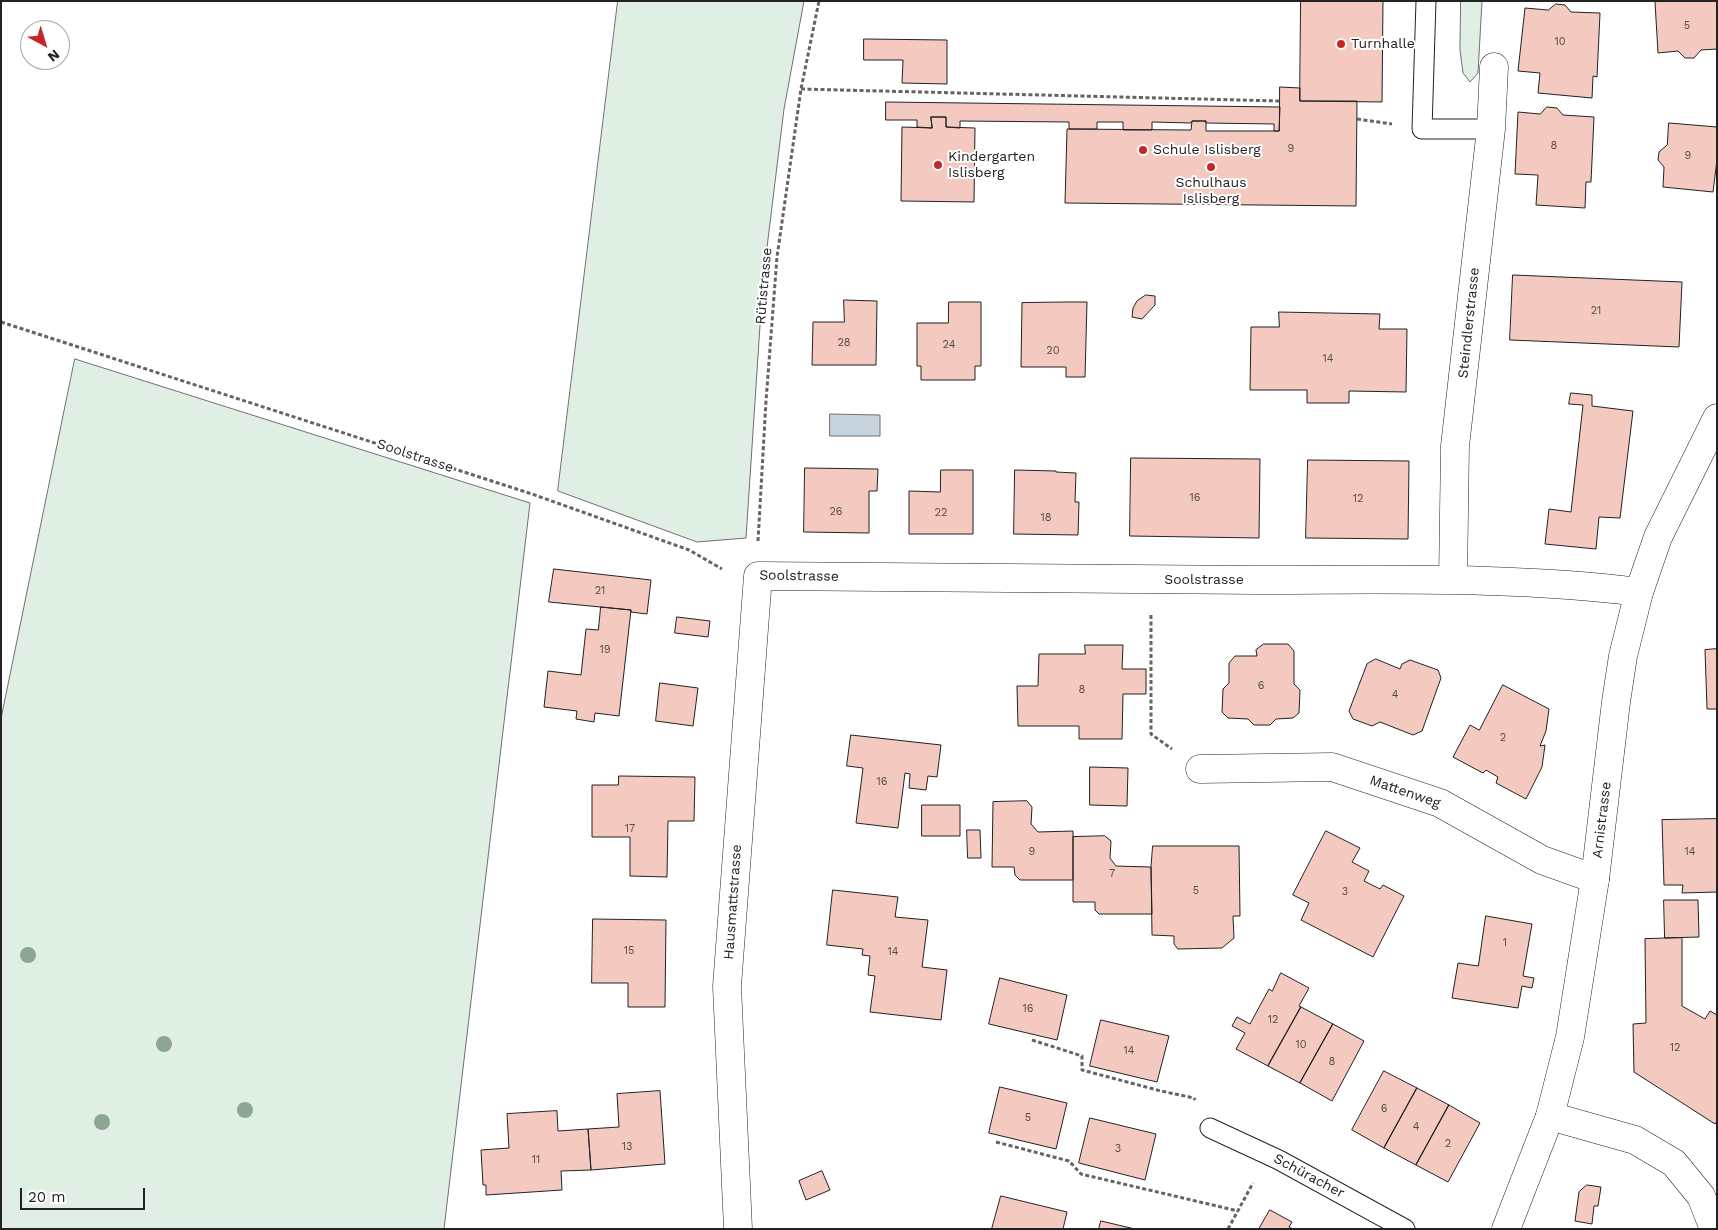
<!DOCTYPE html>
<html>
<head>
<meta charset="utf-8">
<style>
  body { margin:0 }
  #map { position:relative; width:1718px; height:1230px; overflow:hidden; background:#fff; font-family:"Work Sans",sans-serif }
  canvas { display:block }
  .frame { position:absolute; inset:0; border:2px solid #222; pointer-events:none }
  .north { position:absolute; left:20px; top:20px; width:50px; height:50px; box-sizing:border-box; background:#fff; border:1px solid #a7a7a7; border-radius:50%; rotate:141deg; font-size:14px; font-weight:700; line-height:20px; text-align:center; color:#222 }
  .north::after { content:''; display:block; margin:auto; width:18px; height:22px; background:#c62828; clip-path:polygon(50% 0,100% 100%,50% 72%,0 100%) }
  .scale { position:absolute; left:20px; top:1188px; width:125px; height:22px; box-sizing:border-box; border:2px solid #222; border-top:0; padding-left:6px; font-size:15px; line-height:18px; white-space:nowrap; color:#222; -webkit-text-stroke:4px #fff; paint-order:stroke }
</style>
</head>
<body>
<div id="map">
<canvas width="1718" height="1230"></canvas>
<div class="frame"></div>
<div class="north">N</div>
<div class="scale">20 m</div>
</div>
<script>
const ctx = document.querySelector('canvas').getContext('2d');
ctx.lineJoin = 'round';
function fill(path, color) { ctx.fillStyle = color; ctx.fill(path, 'evenodd'); }
function strokePath(path, color, width, dash) { ctx.strokeStyle = color; ctx.lineWidth = width; ctx.lineCap = dash ? 'butt' : 'round'; ctx.setLineDash(dash || []); ctx.stroke(path); }
function drawText(font, color, halo, rows, align = 'center') {
  ctx.font = font + ' "Work Sans",sans-serif'; ctx.lineWidth = 4; ctx.setLineDash([]); ctx.textBaseline = 'middle'; ctx.strokeStyle = halo; ctx.fillStyle = color; for (const [text, x, y, turn = 0] of rows) {
    ctx.save(); ctx.translate(x, y); ctx.rotate((+turn || 0) * Math.PI / 180); ctx.textAlign = isNaN(turn) ? turn : align; if (halo) ctx.strokeText(text, 0, 0); ctx.fillText(text, 0, 0); ctx.restore();
  }
}
const green = new Path2D(`
  M618,1H804L784,109L763,280L746,538L697,542L558,491Z
  M1461,1H1482L1478,73L1470,82L1463,73L1460,50Z
  M75,359L530,503L444,1229H1V719Z`);
const water = new Path2D(`
  M830,414L880,415V436H830Z`);
const building = new Path2D(`
  M1301,1H1383L1382,102L1300,101Z
  M1717,1V49L1701,50L1694,58H1685L1678,51L1658,53L1655,2Z
  M1556,4L1565,5L1571,12L1600,13L1597,77L1593,76L1592,98L1538,93L1540,73L1518,71L1525,8L1548,10Z
  M864,39L947,40V84L902,83L903,60H864Z
  M1280,87L1300,88V101H1357L1356,206L1065,203L1067,129L1191,130L1192,121H1206V131H1279Z
  M886,102L1280,107L1279,131H1274V124L1206,123V121H1192L1191,123L1152,122V130H1123V122H1097V129H1069V122L960,121V128L946,127V117H931L932,128L917,127V120H886Z
  M1547,107L1557,108L1563,115L1594,117L1591,182H1586L1585,208L1536,205L1538,175L1515,174L1518,112L1540,114Z
  M931,117H946V127L975,128L974,202L901,201L902,127L932,128Z
  M1669,123L1717,127V160L1713,192L1663,187L1664,167L1658,160L1659,152L1667,145Z
  M1513,275L1682,282L1679,347L1510,340Z
  M1146,295L1155,296V305L1142,319L1132,317L1133,308L1137,301Z
  M844,300L877,301L876,365H812L813,322H844Z
  M949,302H981V366H975V380H921V366H917V323H948Z
  M1064,302H1087L1085,377H1066V367H1021L1022,303Z
  M1279,312L1380,314L1379,329H1407L1406,392L1349,391V403H1307V390H1250L1251,327H1279Z
  M1571,393L1592,395V406L1633,411L1620,518L1599,517L1596,549L1545,544L1549,509L1571,512L1583,405L1569,404Z
  M1131,458L1260,459L1259,538L1130,536Z
  M1308,460L1409,461L1408,539L1306,538Z
  M805,468L878,469L877,491H869V533L804,532Z
  M941,470H973V534H909V491L940,492Z
  M1015,470L1056,471V472L1076,473L1075,502H1079L1078,535L1014,534Z
  M554,569L651,580L647,614L631,612V610L549,602Z
  M601,607L631,610L619,716L595,713L594,722L576,719L577,711L544,707L548,671L581,675L586,629L598,630Z
  M677,617L710,621L708,637L675,633Z
  M1264,644H1288L1294,651V684L1300,690L1299,713L1293,718L1276,719L1270,725H1254L1248,719L1228,718L1222,712L1223,689L1229,683V663L1235,656H1257L1256,650Z
  M1085,645H1123L1122,669H1146V694H1123L1122,739H1079V726H1018L1017,686H1038L1039,654H1085Z
  M1717,649V709H1707L1705,650Z
  M1376,659L1400,669L1402,664L1410,660L1438,670L1441,678L1422,731L1413,735L1380,722L1372,726L1353,719L1349,711L1367,664Z
  M660,683L698,688L693,726L656,721Z
  M1503,685L1549,709L1546,731L1540,746L1545,745L1542,767L1526,799L1496,783L1498,777L1486,770L1483,773L1453,757L1470,725L1479,730Z
  M851,735L941,745L937,777L928,776L926,790L909,788L910,774L905,773L898,828L856,823L863,768L847,766Z
  M1090,767L1128,768L1127,806L1090,805Z
  M619,776L695,777L694,821H668L667,877L630,876V837H592V785H618Z
  M1027,801L1032,807L1031,824L1038,832L1073,831V880H1020L1015,875L1014,867H992L993,802Z
  M922,805H960V836H922Z
  M1717,819V892L1682,893L1683,885H1664L1662,820Z
  M967,830H980L981,858H968Z
  M1326,831L1360,848L1352,862L1369,871L1364,881L1380,889L1383,885L1404,896L1373,957L1301,920L1309,903L1293,895Z
  M1105,836L1111,841L1110,858L1116,866L1151,867L1152,914H1099L1095,910V902H1073V837Z
  M1153,846H1239L1240,916H1233L1234,938L1222,948L1178,949L1174,944V936L1152,935L1151,867Z
  M833,890L898,897L895,917L928,920L922,967L947,970L941,1020L870,1012L875,976L868,975L870,956L862,955L863,949L827,945Z
  M1664,900H1698L1699,937L1665,938Z
  M1486,916L1532,924L1523,976L1534,978L1532,988L1522,986L1518,1008L1452,998L1458,963L1478,966Z
  M593,919L666,920L665,1007H628V983H592Z
  M1682,938V1006L1705,1019L1710,1011L1717,1015V1121L1715,1124L1634,1072L1633,1024L1646,1023L1645,939Z
  M1281,973L1309,988L1299,1006L1301,1007L1268,1066L1236,1049L1245,1033L1232,1026L1237,1017L1250,1024L1269,989L1272,991Z
  M1000,978L1067,995L1057,1040L989,1024Z
  M1301,1007L1333,1024L1300,1083L1268,1066Z
  M1101,1020L1169,1036L1157,1082L1090,1066Z
  M1333,1024L1364,1041L1332,1101L1300,1083Z
  M1384,1071L1417,1088L1384,1148L1352,1130Z
  M1000,1087L1067,1103L1056,1149L989,1133Z
  M1417,1088L1449,1105L1416,1165L1384,1148Z
  M660,1091L665,1164L591,1170L588,1129L619,1127L617,1094Z
  M1449,1105L1480,1123L1448,1182L1416,1165Z
  M557,1111L558,1131L588,1129L591,1170L561,1171L562,1190L486,1195V1185H483L481,1150L509,1148L507,1114Z
  M1090,1118L1156,1134L1145,1180L1079,1163Z
  M822,1171L830,1190L806,1200L799,1181Z
  M1587,1185L1601,1187L1598,1206H1594L1592,1224L1575,1221L1579,1192Z
  M1001,1196L1067,1212L1063,1229H992Z
  M1270,1210L1292,1222L1289,1227L1293,1229H1259Z
  M1101,1221L1135,1229H1099Z`);
const path = new Path2D(`
  M801,89L1280,101
  M1357,119L1392,124
  M1,322L532,494L689,550L722,569
  M758,541L766,401L777,257L801,89L819,1
  M1151,615V734L1172,749
  M1032,1040L1082,1056V1070L1161,1091L1194,1098L1195,1100
  M996,1142L1069,1161L1081,1174L1238,1211
  M1228,1229L1253,1183`);
const lane = new Path2D(`
  M1426,1L1422,129H1491
  M1210,1128L1279,1160L1405,1229`);
const street = new Path2D(`
  M1453,580L1455,446L1491,129L1494,67
  M1200,769L1332,767L1440,803L1542,860L1595,879
  M1550,1116L1635,1140L1674,1163L1701,1196L1714,1229
  M738,1229L727,986L758,576C925,578 1092,579 1258,580C1385,580 1513,576 1639,592`);
const secondary = new Path2D(`
  M1506,1229L1550,1116L1570,1037L1595,879L1616,702L1623,656L1639,592L1658,537L1717,418`);
const trees = [
  [28,955],
  [164,1044],
  [245,1110],
  [102,1122]
];
const markers = [
  [1341,44,5,"#c62828"],
  [1143,150,5,"#c62828"],
  [938,165,5,"#c62828"],
  [1211,167,5,"#c62828"]
];
const numberNames = [
  ["5",1687,26],
  ["10",1560,42],
  ["8",1554,146],
  ["9",1291,149],
  ["9",1688,156],
  ["21",1596,311],
  ["28",844,343],
  ["24",949,345],
  ["20",1053,351],
  ["14",1328,359],
  ["16",1195,498],
  ["12",1358,499],
  ["26",836,512],
  ["22",941,513],
  ["18",1046,518],
  ["21",600,591],
  ["19",605,650],
  ["6",1261,686],
  ["8",1082,690],
  ["4",1395,695],
  ["2",1503,738],
  ["16",882,782],
  ["17",630,829],
  ["9",1032,852],
  ["14",1690,852],
  ["7",1112,874],
  ["5",1196,891],
  ["3",1345,892],
  ["1",1505,943],
  ["15",629,951],
  ["14",893,952],
  ["16",1028,1009],
  ["12",1273,1020],
  ["10",1301,1045],
  ["12",1675,1048],
  ["14",1129,1051],
  ["8",1332,1062],
  ["6",1384,1109],
  ["5",1028,1118],
  ["4",1416,1127],
  ["2",1448,1144],
  ["13",627,1147],
  ["3",1118,1149],
  ["11",536,1160]
];
const poiNames = [
  ["Turnhalle",1351,44],
  ["Schule Islisberg",1153,150],
  ["Kindergarten",948,157],
  ["Islisberg",948,173],
  ["Schulhaus",1211,183,"center"],
  ["Islisberg",1211,199,"center"]
];
const streetNames = [
  ["Rütistrasse",764,286,-85],
  ["Steindlerstrasse",1469,323,-84],
  ["Soolstrasse",415,456,18],
  ["Soolstrasse",799,576,1],
  ["Soolstrasse",1204,580],
  ["Mattenweg",1405,792,19],
  ["Arnistrasse",1602,820,-83],
  ["Hausmattstrasse",733,902,-86],
  ["Schüracher",1309,1176,28]
];
fill(green, '#e0efe3');
strokePath(green, '#6f6f6f', 1);
fill(water, '#c7d3dd');
strokePath(water, '#6f6f6f', 1);
fill(building, '#f3c9c0');
strokePath(building, '#222', 1);
strokePath(lane, '#222', 21);
strokePath(street, '#222', 29);
strokePath(secondary, '#222', 29);
strokePath(path, '#646464', 3, [4, 2.5]);
strokePath(lane, '#fff', 19);
strokePath(street, '#fff', 28);
strokePath(secondary, '#fff', 28);
ctx.fillStyle = '#8da692';
for (const [x, y] of trees) { ctx.beginPath(); ctx.arc(x, y, 8, 0, 2 * Math.PI); ctx.fill(); }
for (const [x, y, r, color] of markers) { const dot = new Path2D(); dot.arc(x, y, r, 0, 2 * Math.PI); ctx.fillStyle = color; ctx.fill(dot); strokePath(dot, '#fff', 2); }
drawText('11px', '#564c4a', null, numberNames);
drawText('14px', '#222', '#fff', poiNames, 'left');
drawText('14px', '#222', '#fff', streetNames);
</script>
</body>
</html>
